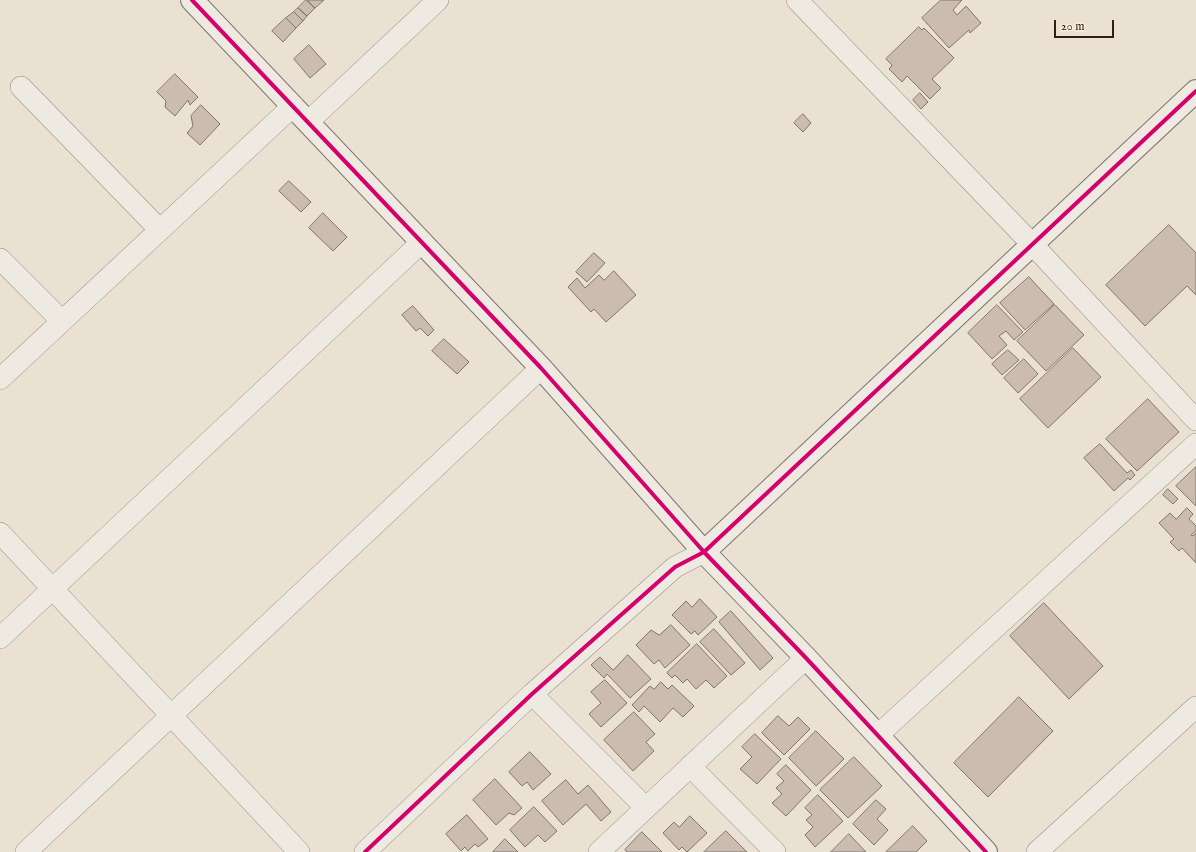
<!DOCTYPE html>
<html>
<head>
<meta charset="utf-8">
<style>
  body { margin:0 }
  #map { position:relative; width:1196px; height:852px; overflow:hidden; background:#eae1d2; font-family:"IM FELL English",serif }
  canvas { display:block }
  .scale { position:absolute; left:1054px; top:20px; width:60px; height:18px; box-sizing:border-box; border:2px solid #2f210e; border-top:0; padding-left:5px; font-size:12px; line-height:14px; white-space:nowrap; color:#2f210e; -webkit-text-stroke:3px #f8eddb; paint-order:stroke }
</style>
</head>
<body>
<div id="map">
<canvas width="1196" height="852"></canvas>
<div class="scale">20 m</div>
</div>
<script>
const ctx = document.querySelector('canvas').getContext('2d');
ctx.lineJoin = 'round';
function fill(path, color) { ctx.fillStyle = color; ctx.fill(path, 'evenodd'); }
function strokePath(path, color, width, dash) { ctx.strokeStyle = color; ctx.lineWidth = width; ctx.lineCap = dash ? 'butt' : 'round'; ctx.setLineDash(dash || []); ctx.stroke(path); }
const building = new Path2D(`
  M306,0L315,8L307,16L298,8Z
  M308,0H324L315,8Z
  M941,0H962L953,10L957,15L966,6L981,23L970,33L969,30L949,48L922,18Z
  M298,8L307,16L303,21L294,12Z
  M294,12L303,21L296,28L286,18Z
  M286,18L296,28L283,42L272,31Z
  M919,27L922,30L924,28L954,58L932,79L941,88L930,99L907,76L902,82L889,69L892,65L886,59Z
  M309,45L326,64L310,78L294,59Z
  M175,74L198,97L190,105L188,100L175,116L165,107L166,101L157,92Z
  M920,93L928,102L921,109L913,100Z
  M201,105L220,124L200,145L187,133L193,126L191,116Z
  M803,114L811,123L803,132L794,123Z
  M289,181L311,202L301,212L279,191Z
  M323,213L347,237L333,251L309,228Z
  M1169,225L1196,253V295L1187,286L1145,326L1106,285Z
  M594,253L605,263L587,282L576,272Z
  M614,271L636,295L606,322L594,309L591,312L568,287L577,278L585,288L599,275L604,280Z
  M1029,277L1054,304L1025,330L1000,303Z
  M997,305L1023,332L1014,340L1006,331L999,336L1007,345L992,359L968,333Z
  M1055,305L1084,335L1046,371L1017,341Z
  M413,306L434,330L428,336L420,328L416,331L402,315Z
  M444,339L469,362L457,374L432,351Z
  M1073,348L1101,377L1048,428L1020,399Z
  M1008,350L1019,360L1002,375L992,364Z
  M1024,359L1038,374L1018,393L1004,378Z
  M1148,399L1179,432L1137,471L1106,439Z
  M1100,444L1127,473L1131,470L1135,475L1130,480L1128,478L1114,491L1084,458Z
  M1196,467V506L1176,486Z
  M1168,489L1178,499L1173,504L1163,495Z
  M1187,508L1193,514L1189,519L1196,526V531L1191,535L1193,536L1196,533V563L1182,548L1179,551L1170,542L1174,539L1159,523L1170,513L1176,519Z
  M700,599L717,617L698,635L695,631L691,634L672,615L686,601L692,607Z
  M1044,603L1103,666L1069,699L1010,636Z
  M731,611L773,658L760,670L719,622Z
  M671,625L690,645L665,668L659,660L654,664L636,645L651,630L659,635Z
  M714,629L745,663L731,675L700,642Z
  M697,644L727,676L714,688L706,680L696,689L687,679L683,683L675,675L672,678L667,673Z
  M628,655L651,679L630,698L607,674L604,678L591,665L600,657L613,670Z
  M605,680L627,703L601,727L589,714L601,703L591,692Z
  M661,682L668,689L672,685L694,706L683,717L673,708L660,722L644,706L639,712L632,705L650,686L654,689Z
  M1019,697L1053,731L988,797L954,763Z
  M634,712L655,734L646,742L654,751L633,771L604,740Z
  M778,716L789,726L798,717L810,729L784,755L762,733Z
  M816,731L844,759L816,786L789,758Z
  M755,734L781,759L757,784L740,769L752,757L742,747Z
  M530,752L551,774L533,790L527,782L522,786L509,772Z
  M854,757L882,786L848,818L820,790Z
  M786,765L811,790L786,816L772,803L782,794L776,788L784,781L777,774Z
  M495,779L522,808L514,815L509,813L496,825L473,800Z
  M566,780L578,794L588,785L611,812L601,821L586,804L563,825L542,801Z
  M818,795L843,821L815,847L805,835L813,827L806,820L812,815L805,808Z
  M876,800L886,809L877,819L888,830L874,845L853,824Z
  M534,807L557,831L545,842L538,835L525,847L510,830Z
  M467,815L488,839L478,847L475,844L468,851L465,847L461,851L446,834Z
  M690,816L707,833L687,852L682,847L679,850L663,833L674,822L679,827Z
  M913,826L927,841L916,852H886Z
  M726,831L747,852H704Z
  M642,832L662,852H627L625,850Z
  M849,834L866,852H831Z
  M505,839L518,852H493Z`);
const street = new Path2D(`
  M797,0L1032,244L1196,420
  M21,87L160,230
  M308,122L438,0
  M0,259L62,321
  M0,379L293,106
  M0,533L299,852
  M0,638L422,242
  M532,694L646,808
  M878,735L1196,444
  M690,766L775,852
  M26,852L541,368
  M365,852L532,694L675,567L704,552
  M599,852L806,658
  M1037,852L1196,707`);
const secondary = new Path2D(`
  M192,0L541,368L704,552L806,658L986,852
  M704,552L1196,91`);
const cycleway = new Path2D(`
  M192,0L541,368L704,552L806,658L986,852
  M365,852L532,694L675,567L704,552L1196,91`);
fill(building, '#ccbcaf');
strokePath(building, '#7d766c', 1);
strokePath(street, '#989186', 22);
strokePath(secondary, '#7d766c', 24);
strokePath(street, '#eeeae1', 21);
strokePath(secondary, '#eeeae1', 22);
strokePath(cycleway, '#d6006c', 4);
</script>
</body>
</html>
